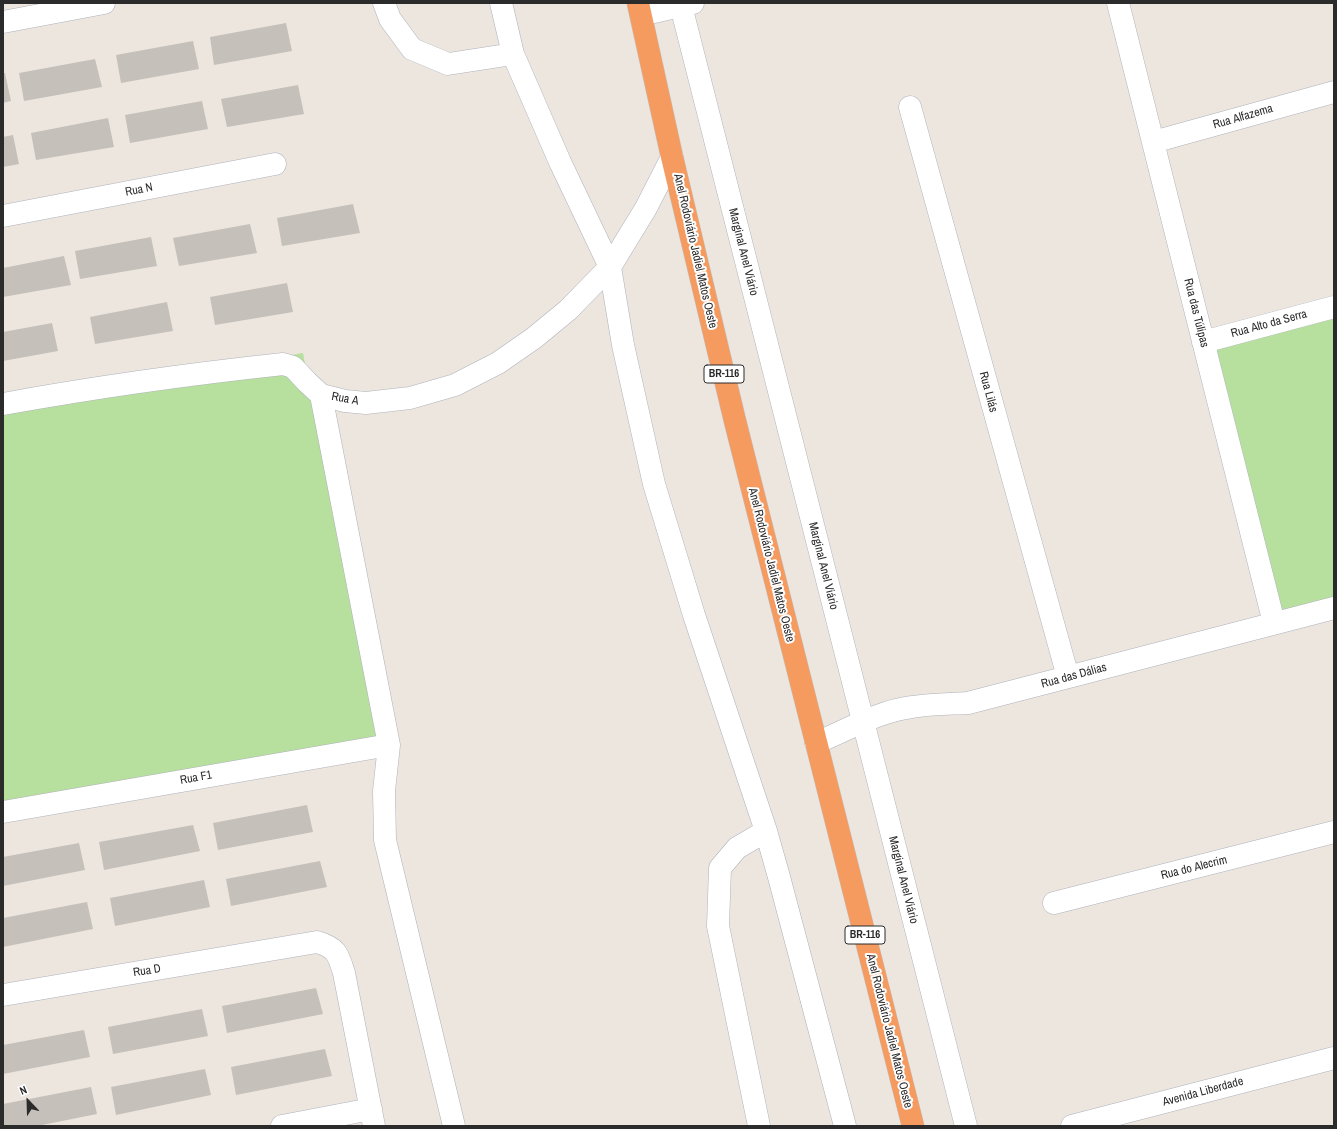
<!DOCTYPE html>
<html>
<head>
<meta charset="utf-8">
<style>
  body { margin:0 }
  #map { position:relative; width:1337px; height:1129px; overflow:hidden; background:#ece6df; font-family:"Archivo Narrow",sans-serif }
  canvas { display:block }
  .frame { position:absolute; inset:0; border:4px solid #2b2b2b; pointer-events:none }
  .north { position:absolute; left:8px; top:1081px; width:40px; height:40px; -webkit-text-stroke:3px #fff; paint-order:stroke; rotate:337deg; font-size:11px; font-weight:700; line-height:16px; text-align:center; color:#2b2b2b }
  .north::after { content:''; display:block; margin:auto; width:14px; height:18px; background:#2b2b2b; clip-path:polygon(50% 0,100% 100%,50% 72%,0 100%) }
</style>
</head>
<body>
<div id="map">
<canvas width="1337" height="1129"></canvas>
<div class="frame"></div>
<div class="north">N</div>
</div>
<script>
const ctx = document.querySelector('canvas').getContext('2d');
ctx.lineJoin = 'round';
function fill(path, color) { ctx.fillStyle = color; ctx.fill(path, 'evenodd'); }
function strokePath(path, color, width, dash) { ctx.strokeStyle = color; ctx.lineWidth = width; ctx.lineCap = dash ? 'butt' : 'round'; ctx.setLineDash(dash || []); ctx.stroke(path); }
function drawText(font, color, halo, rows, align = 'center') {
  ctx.font = font + ' "Archivo Narrow",sans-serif'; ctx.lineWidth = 4; ctx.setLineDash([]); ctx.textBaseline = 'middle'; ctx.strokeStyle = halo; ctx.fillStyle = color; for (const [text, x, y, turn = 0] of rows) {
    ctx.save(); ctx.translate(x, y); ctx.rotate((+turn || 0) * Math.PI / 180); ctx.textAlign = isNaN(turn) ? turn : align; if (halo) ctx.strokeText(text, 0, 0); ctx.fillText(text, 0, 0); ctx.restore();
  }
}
const green = new Path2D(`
  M1334,307V608L1274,623L1203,342Z
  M303,353L377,741L3,810V406Z`);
const building = new Path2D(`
  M286,23L292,51L214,65L210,37Z
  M193,41L199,69L121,83L116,55Z
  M95,59L102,87L24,101L19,73Z
  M3,73H5L11,101L3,103Z
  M298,85L304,114L227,127L221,99Z
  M202,101L208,129L130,143L125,115Z
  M108,118L114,147L36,160L31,133Z
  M13,135L19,164L3,167V137Z
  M353,204L360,233L282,246L277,218Z
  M250,224L257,253L179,266L173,238Z
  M151,237L157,266L80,279L75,251Z
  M64,256L71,285L3,297V268Z
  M287,283L293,312L215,325L210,297Z
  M167,302L173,331L95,344L90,317Z
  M52,323L58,351L3,361V332Z
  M307,805L313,832L218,850L213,823Z
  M193,825L200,851L104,870L99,842Z
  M79,843L85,870L3,886V857Z
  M320,861L327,887L231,906L226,879Z
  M204,880L210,907L115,926L110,898Z
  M87,902L93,929L3,947V918Z
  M316,988L323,1014L227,1033L222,1006Z
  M202,1009L208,1036L113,1054L108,1027Z
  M84,1030L90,1057L3,1074V1045Z
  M325,1049L332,1076L236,1095L231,1067Z
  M205,1069L211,1095L116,1115L111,1087Z
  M91,1087L97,1114L37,1126H3V1104Z`);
const minor = new Path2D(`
  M384,3L390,19L412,49L448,64L513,54
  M1118,3L1274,623
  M681,6L966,1126
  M641,15L693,3
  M3,22L104,3
  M910,107L1068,677
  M1153,142L1334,92
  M672,157L646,208L610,267L623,345L654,484L694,615L766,831L779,877L845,1126
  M3,216L275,164
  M1203,342L1334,307
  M321,395L389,745L384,791L385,840L454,1126
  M3,404C96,387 190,374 283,364L293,367L307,382L321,395L345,401L366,403L410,398L455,385L498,363L534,338L568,310L610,267L560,162L513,54L501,3
  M816,743C847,730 879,711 912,707C930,704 949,704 968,703L1334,608
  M3,812L389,745
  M1054,903L1334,832
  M3,995L317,942C337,948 338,954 344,973L374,1126
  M282,1126L371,1109
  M759,1126L718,926L720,868L737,848L766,831
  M1072,1126L1334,1058`);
const highway = new Path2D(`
  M638,3L672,157L735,421L913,1126`);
const shields = [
  [724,374,40],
  [865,935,40]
];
const shieldNames = [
  ["BR-116",724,374],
  ["BR-116",865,935]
];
const streetNames = [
  ["Rua Alfazema",1243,117,-16],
  ["Rua N",139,190,-11],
  ["Anel Rodoviário Jadiel Matos Oeste",695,251,77],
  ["Marginal Anel Viário",743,252,76],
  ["Rua das Túlipas",1196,313,76],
  ["Rua Alto da Serra",1269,324,-15],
  ["Rua Lilás",988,392,75],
  ["Rua A",345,399,10],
  ["Anel Rodoviário Jadiel Matos Oeste",771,565,76],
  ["Marginal Anel Viário",823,566,76],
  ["Rua das Dálias",1074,676,-15],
  ["Rua F1",196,778,-10],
  ["Rua do Alecrim",1194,868,-14],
  ["Marginal Anel Viário",903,880,76],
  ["Rua D",147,971,-9],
  ["Anel Rodoviário Jadiel Matos Oeste",889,1031,76],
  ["Avenida Liberdade",1203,1092,-15]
];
fill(green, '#b7e09e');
fill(building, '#c5c0ba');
strokePath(minor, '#afb1bb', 23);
strokePath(highway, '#c4c4c4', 23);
strokePath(minor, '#fff', 22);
strokePath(highway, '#f59b60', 22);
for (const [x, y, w] of shields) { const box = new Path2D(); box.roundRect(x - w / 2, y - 9, w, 18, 3); ctx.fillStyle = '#fff'; ctx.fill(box); strokePath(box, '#2b2b2b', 1); }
drawText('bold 11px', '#2b2b2b', null, shieldNames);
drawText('12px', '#2b2b2b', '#fff', streetNames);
</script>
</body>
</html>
